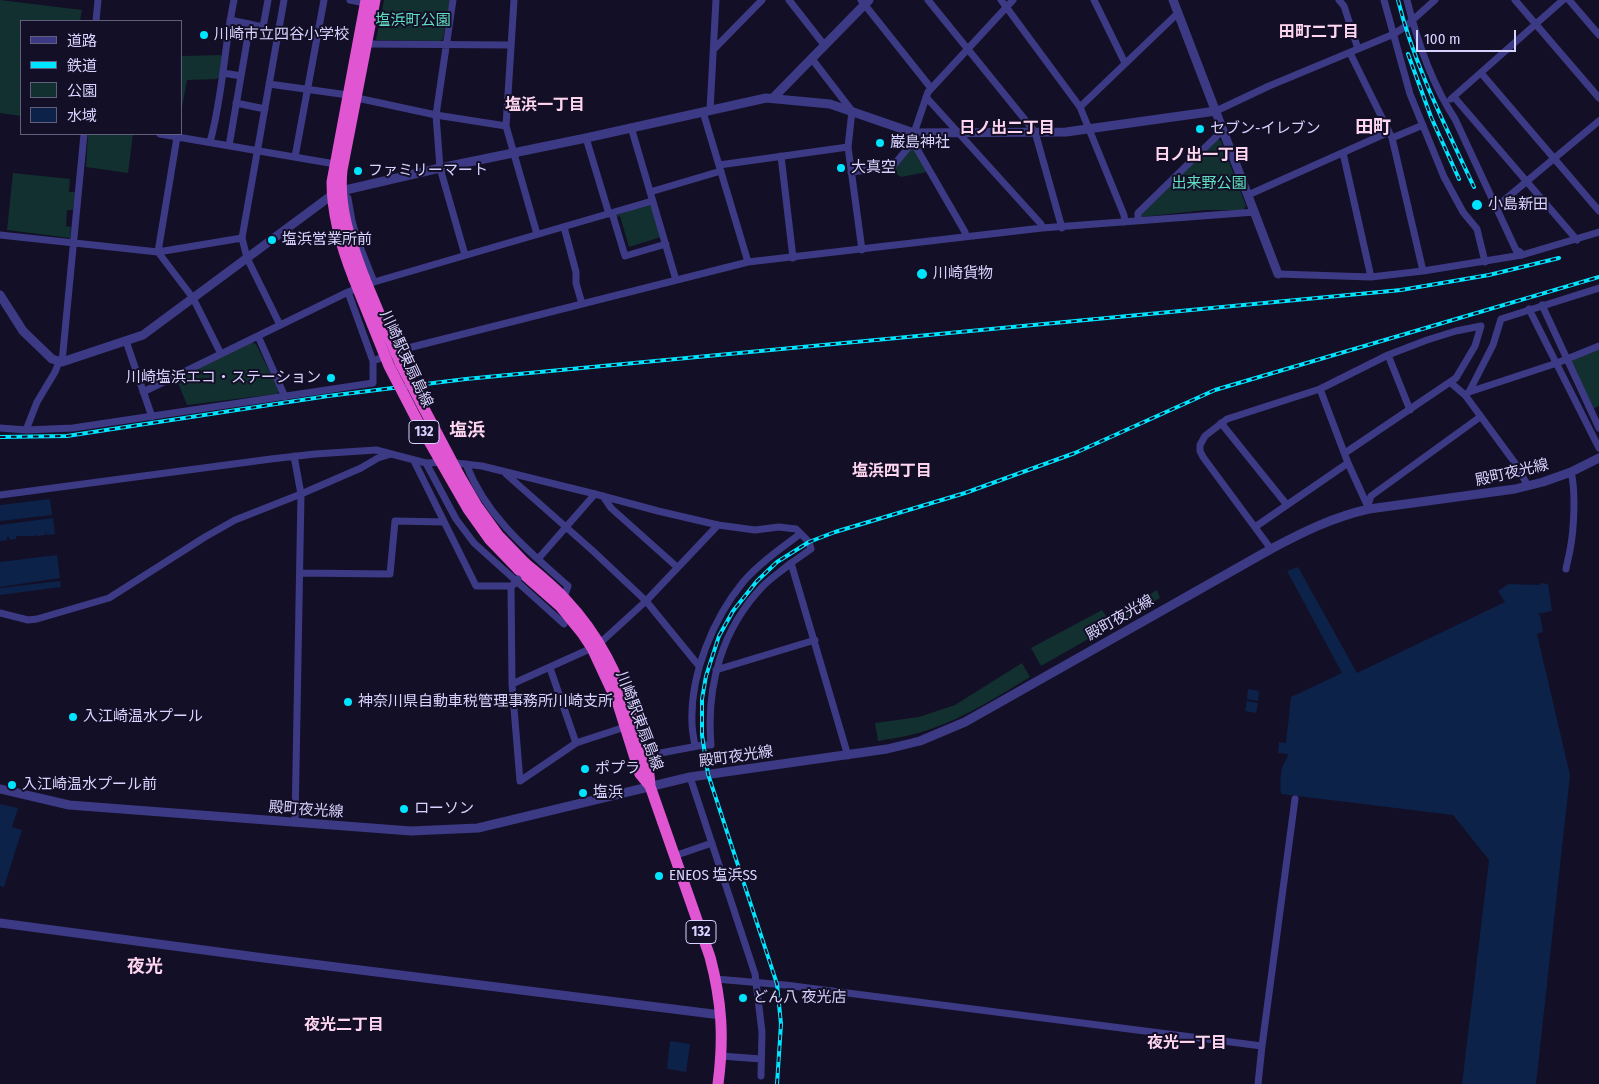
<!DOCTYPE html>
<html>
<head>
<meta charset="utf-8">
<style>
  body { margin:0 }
  #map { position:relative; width:1599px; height:1084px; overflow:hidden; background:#130f26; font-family:"Fira Sans Condensed","Noto Sans JP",sans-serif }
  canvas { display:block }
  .legend { position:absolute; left:20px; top:20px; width:162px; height:115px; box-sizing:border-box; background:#130f26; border:1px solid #625e7d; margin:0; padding:6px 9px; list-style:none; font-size:15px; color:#d9d4ff }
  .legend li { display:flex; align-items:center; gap:10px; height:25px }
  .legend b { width:25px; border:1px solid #625e7d }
  .scale { position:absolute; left:1416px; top:30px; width:100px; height:22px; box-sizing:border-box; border:2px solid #d9d4ff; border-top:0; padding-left:6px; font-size:15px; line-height:18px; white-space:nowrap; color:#d9d4ff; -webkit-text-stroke:4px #130f26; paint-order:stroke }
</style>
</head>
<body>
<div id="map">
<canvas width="1599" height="1084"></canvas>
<ul class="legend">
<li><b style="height:6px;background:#3d3a85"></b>道路</li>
<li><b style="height:6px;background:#00e5ff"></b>鉄道</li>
<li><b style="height:14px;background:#12302f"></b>公園</li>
<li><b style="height:14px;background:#0c2248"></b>水域</li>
</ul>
<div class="scale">100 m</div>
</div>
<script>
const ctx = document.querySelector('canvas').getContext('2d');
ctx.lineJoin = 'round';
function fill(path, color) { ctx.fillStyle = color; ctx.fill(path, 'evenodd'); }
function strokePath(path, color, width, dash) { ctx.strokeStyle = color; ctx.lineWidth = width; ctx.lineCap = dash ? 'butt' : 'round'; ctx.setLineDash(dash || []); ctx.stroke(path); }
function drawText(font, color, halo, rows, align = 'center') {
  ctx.font = font + ' "Fira Sans Condensed","Noto Sans JP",sans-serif'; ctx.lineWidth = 4; ctx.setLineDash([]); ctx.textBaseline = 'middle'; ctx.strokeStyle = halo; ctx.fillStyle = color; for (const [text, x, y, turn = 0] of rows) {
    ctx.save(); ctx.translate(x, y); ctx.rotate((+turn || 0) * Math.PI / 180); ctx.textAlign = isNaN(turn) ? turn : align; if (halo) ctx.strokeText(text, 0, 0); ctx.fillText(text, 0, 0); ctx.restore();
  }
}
const green = new Path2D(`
  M0,0L82,10L80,21H21V116L0,113Z
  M384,0H450L443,39L440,41L376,40Z
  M221,55L223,58L219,77L217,79L187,80L181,113V56Z
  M88,134H133L128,173L86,167Z
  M1218,139L1221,141L1246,206L1243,210H1205L1142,217L1141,213Z
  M913,147L927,172L901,177L892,171L911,148Z
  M13,173L70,179L69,192H75L73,210H67L66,226L71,227L70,238L7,230Z
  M648,204L653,207L661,237L629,247L620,216L615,218V216Z
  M252,342L256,344L279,391L277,394L187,405L176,378Z
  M1599,349V406L1592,409L1570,361Z
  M1157,590L1160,598L1041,666L1031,648L1102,610L1108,619Z
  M1022,663L1030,677C998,696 966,717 931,729C914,735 896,738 878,741L875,723L919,717L955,705Z`);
const water = new Path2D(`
  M50,499L52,515L0,521V505Z
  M53,518L55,534L47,535L46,532L45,535L37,536L36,534L35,536H16V539L9,540V537H7V540L0,541V525Z
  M57,555L60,578L0,587V562Z
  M1298,567L1357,673L1505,602L1498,591L1508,584L1540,585V583L1548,584L1552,611L1537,614L1540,615L1543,632L1537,634L1570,775L1536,1084H1462L1489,860L1453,815L1281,794C1280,786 1280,773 1283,765C1285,761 1287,759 1288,754L1278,753L1279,742L1286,743L1291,697L1342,673L1287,571Z
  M60,581L61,587L0,595V588Z
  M1248,689L1259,691L1258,701L1247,699Z
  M1247,701L1258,703L1256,713L1245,711Z
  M0,804L18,808L12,827L22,830L4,887L0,886Z
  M670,1041L690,1044L686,1072L668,1069L667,1067Z`);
const minor = new Path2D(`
  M350,0L365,3
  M453,0L436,115L440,168L465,255
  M514,0L506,126L537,234
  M789,0L825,46
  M861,0L931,88
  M928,0L1035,132L1062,228
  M1001,0L1080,107L1124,215L1125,222
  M1094,0L1125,63
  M1339,0L1344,6L1358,49
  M1384,0L1410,94L1444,177L1463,212L1477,229L1485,262
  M1407,0C1417,41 1432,84 1455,119L1516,250L1520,252L1522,255
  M1515,0L1599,98
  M1569,0L1599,35
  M230,20L263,27L268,0
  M96,21L98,0
  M367,44L510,45
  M714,49L762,0
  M1350,53L1392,138L1423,271
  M812,59L852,111L848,147L862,250
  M223,73L241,76
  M1481,73L1599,211
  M269,84L348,95
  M926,97L1041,224L1042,228
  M1454,97L1577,240
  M357,98L436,115L506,126
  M1451,99L1563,0
  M236,103L265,109
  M1080,107L1178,13
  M710,110L716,0
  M1216,111L1269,86L1394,34L1406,26L1435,0
  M703,112L748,262
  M631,127L676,280
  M160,134L335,164
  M177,137L158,252L193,298L221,354
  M586,138L609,214
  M1392,138L1423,125
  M210,142C223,96 224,47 234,0
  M229,146L250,24
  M1343,153L1371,277
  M781,156L793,258
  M295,157L324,0
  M719,165L848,147
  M851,172L892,167L913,142
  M341,192L348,198L352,221L357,239L374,282
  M650,192L721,171
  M1248,195L1389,132
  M1496,207L1599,121
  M612,213L625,256L666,244
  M1138,220V213L1223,130
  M564,227L576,272V283L582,304
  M0,235L158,252L242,238
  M966,236L965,232L913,142L914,133L928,92L1013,0
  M1278,274L1371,277L1423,271L1522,255L1599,232
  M348,292L373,361
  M1542,305L1599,428
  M1529,309L1599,448
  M280,325L247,258L242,238L284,0
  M258,336L285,397
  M126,341L152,417
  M1388,355L1410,410
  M62,362L84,134
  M1451,383L1465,395L1515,463L1528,486
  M1320,389L1348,463L1368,507
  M143,392L348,292L374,282L652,201
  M1469,392L1493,345L1501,319L1599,288
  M1465,395L1469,392L1557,363L1599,346
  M1221,423L1287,505
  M0,428L26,430L73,428L373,383V361L404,349L748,262L1042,228L1255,212
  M26,430L37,402L55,372L59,362
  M294,456L301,494L295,823
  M414,461L476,586H511
  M426,463L456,519L474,543L564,624
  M466,464C486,516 527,550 568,586L564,597
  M506,474L593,551L646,601L699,666
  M0,495L271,459L315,454L376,450L426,463L447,462L482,466L595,494L658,511L718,525L755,530L779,527L796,529L809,542L811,549L791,563L848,756
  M603,496L611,508L677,567
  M1368,505L1371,496L1480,417
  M1255,527L1348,463
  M1271,549L1203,457L1200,451V445L1205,436L1227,419L1320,389L1388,355L1427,340L1456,331L1481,326L1475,346L1456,378L1345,453
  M538,559L595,494
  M1566,569C1567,563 1569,556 1570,550C1574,530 1576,491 1571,472
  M300,573L390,574L395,521L444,522
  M514,584L511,586L512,684L520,781L576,743L625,727
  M0,613L28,620L37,619L109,598L205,537L235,520L301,494L361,468L378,458L391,454
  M550,668L576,743
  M716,670L815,640
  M512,684L592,648L600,643L646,601L718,525
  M695,746C694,739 692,731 692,723C690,675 713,618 744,581C760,563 780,549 800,534
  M645,756L703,745H711C706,685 722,628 764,585C772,577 783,570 791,563
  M690,777L755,974L762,1032L761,1076
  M674,856L712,843
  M716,979L785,985L1262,1046L1295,799
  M721,1056L761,1059
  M1258,1084L1262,1046`);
const tertiary = new Path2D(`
  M1173,0L1278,274
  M773,98L869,0
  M0,295L23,331L52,359L62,362L143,335L332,195L341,191L440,168L586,138L766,98L830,104L914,133L1066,132L1216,111
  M0,789L69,805L411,831L478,828L690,777L887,749L920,741L965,722L1271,549C1303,532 1333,517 1369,509L1515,489L1543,482L1571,472L1599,458
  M0,923L264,958L721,1015`);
const trunk = new Path2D(`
  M364,277C351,242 338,209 342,170L375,0
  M354,279C342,249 332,215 332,182L366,0
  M525,563C539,575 553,586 565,599C600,636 618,675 634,722C641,743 649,763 650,786L710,957C722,1002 724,1038 718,1084
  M518,569L560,606L582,633L592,648L618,704L640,774L650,786`);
const rail = new Path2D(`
  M1398,0C1414,65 1446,127 1474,187
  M1408,54L1431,117L1459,179
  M0,437L67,436L328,396L466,379L1401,290L1489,275L1559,258
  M777,1084L781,1024L777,984L708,774L702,735V699L706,676L719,636L733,611L757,581L777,562L809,542L835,532L965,493L1075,453L1215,390L1599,277`);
const minorBridge = new Path2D(`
  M514,584L518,579`);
const trunkBridge = new Path2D(`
  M364,277L400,363L459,475L477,506L498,535L525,563
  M354,279L389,366L418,422L468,509L490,540L518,569`);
const markers = [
  [204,35,5,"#00e5ff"],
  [1200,129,5,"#00e5ff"],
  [880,143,5,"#00e5ff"],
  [841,168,5,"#00e5ff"],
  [358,171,5,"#00e5ff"],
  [1477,205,6,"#00e5ff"],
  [272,240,5,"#00e5ff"],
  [922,274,6,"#00e5ff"],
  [331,378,5,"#00e5ff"],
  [348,702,5,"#00e5ff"],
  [73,717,5,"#00e5ff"],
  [585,769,5,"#00e5ff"],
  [12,785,5,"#00e5ff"],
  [583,793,5,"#00e5ff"],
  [404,809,5,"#00e5ff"],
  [659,876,5,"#00e5ff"],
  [743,998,5,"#00e5ff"]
];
const shields = [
  [424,432,30],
  [701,932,30]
];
const shieldNames = [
  ["132",424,432],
  ["132",701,932]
];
const parkNames = [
  ["塩浜町公園",413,21],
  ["出来野公園",1209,184]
];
const poiNames = [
  ["川崎市立四谷小学校",214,35],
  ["セブン-イレブン",1210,129],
  ["巌島神社",890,143],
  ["大真空",851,168],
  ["ファミリーマート",368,171],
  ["小島新田",1488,205],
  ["塩浜営業所前",282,240],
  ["川崎貨物",933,274],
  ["川崎塩浜エコ・ステーション",321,378,"right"],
  ["神奈川県自動車税管理事務所川崎支所",358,702],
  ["入江崎温水プール",83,717],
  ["ポプラ",595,769],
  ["入江崎温水プール前",22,785],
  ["塩浜",593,793],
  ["ローソン",414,809],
  ["ENEOS 塩浜SS",669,876],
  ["どん八 夜光店",753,998]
];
const streetNames = [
  ["川崎駅東扇島線",406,359,65],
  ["殿町夜光線",1512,473,-13],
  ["殿町夜光線",1120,618,-30],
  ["川崎駅東扇島線",639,721,69],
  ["殿町夜光線",736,757,-8],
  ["殿町夜光線",306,810,4]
];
const neighbourhoodNames = [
  ["田町二丁目",1319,33],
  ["塩浜一丁目",545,106],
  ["日ノ出二丁目",1007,129],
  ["日ノ出一丁目",1202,156],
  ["塩浜四丁目",892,472],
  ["夜光二丁目",344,1026],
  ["夜光一丁目",1187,1044]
];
const quarterNames = [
  ["田町",1373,128],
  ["塩浜",467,431],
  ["夜光",145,967]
];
fill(green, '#12302f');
fill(water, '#0c2248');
strokePath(minor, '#3d3a85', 7);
strokePath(tertiary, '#3d3a85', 9);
strokePath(trunk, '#e055d1', 11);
strokePath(rail, '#00e5ff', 4);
strokePath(rail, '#130f26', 2, [5.5]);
strokePath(minorBridge, '#3d3a85', 7);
strokePath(trunkBridge, '#e055d1', 11);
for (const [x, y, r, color] of markers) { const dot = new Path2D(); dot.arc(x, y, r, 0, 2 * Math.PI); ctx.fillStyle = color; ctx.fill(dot); strokePath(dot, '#130f26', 2); }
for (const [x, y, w] of shields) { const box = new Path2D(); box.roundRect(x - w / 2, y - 11.5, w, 23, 4); ctx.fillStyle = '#130f26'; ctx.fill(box); strokePath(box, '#d9d4ff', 1); }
drawText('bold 14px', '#d9d4ff', null, shieldNames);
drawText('15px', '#5fe0c0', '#130f26', parkNames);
drawText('15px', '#d9d4ff', '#130f26', poiNames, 'left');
drawText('15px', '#d9d4ff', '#130f26', streetNames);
drawText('bold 16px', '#ffd6f0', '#130f26', neighbourhoodNames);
drawText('bold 18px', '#ffd6f0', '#130f26', quarterNames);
</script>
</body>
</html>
